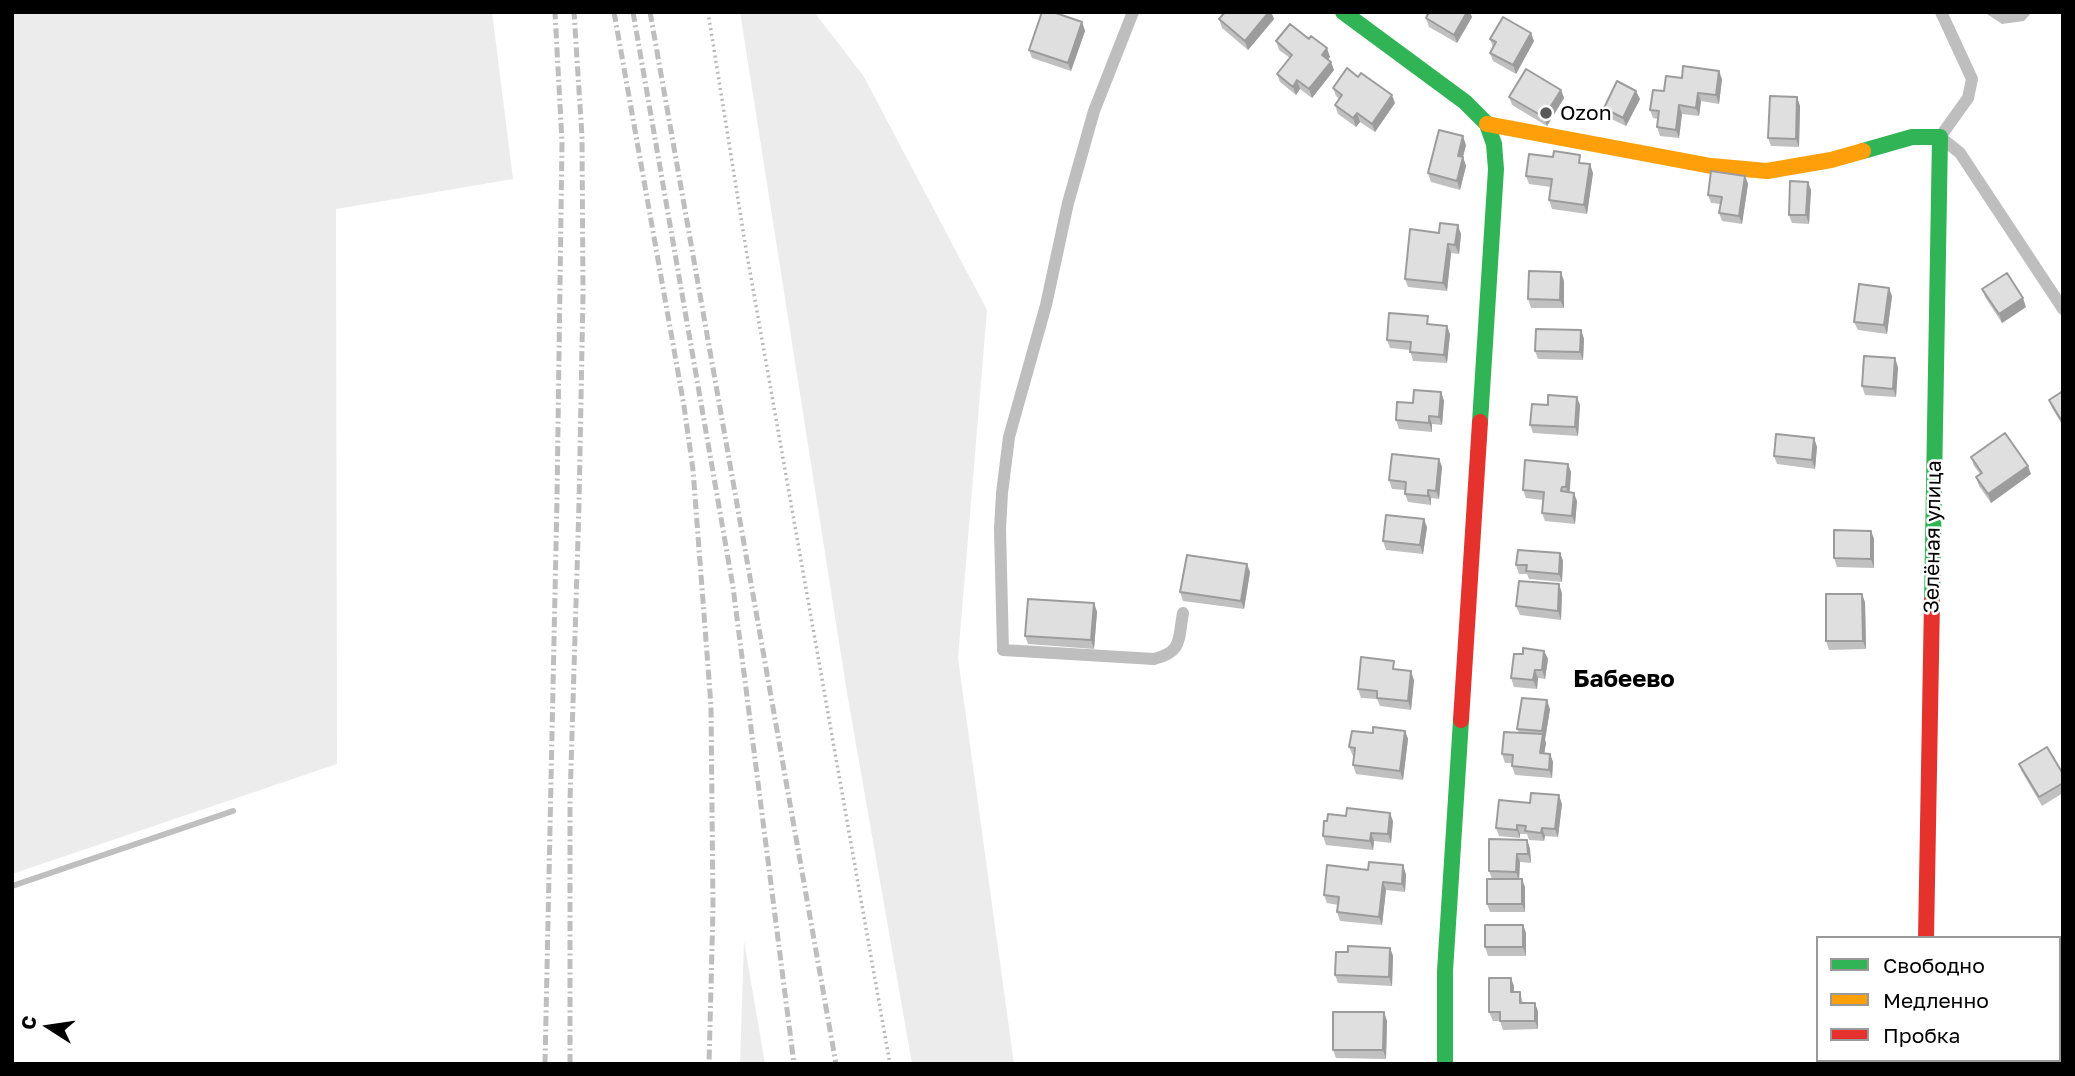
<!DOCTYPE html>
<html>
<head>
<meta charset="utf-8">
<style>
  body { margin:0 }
  #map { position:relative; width:2075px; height:1076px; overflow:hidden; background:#fff; font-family:"Golos Text",sans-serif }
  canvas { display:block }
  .frame { position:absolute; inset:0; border:14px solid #000; pointer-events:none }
  .legend { position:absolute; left:1816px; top:936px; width:245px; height:126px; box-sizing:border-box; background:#fff; border:2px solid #999; margin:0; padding:9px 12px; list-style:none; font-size:21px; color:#000 }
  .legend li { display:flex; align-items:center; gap:14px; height:35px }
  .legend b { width:35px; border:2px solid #999 }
  .north { position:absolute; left:14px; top:992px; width:70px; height:70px; -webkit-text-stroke:5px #fff; paint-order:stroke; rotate:282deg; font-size:19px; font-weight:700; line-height:28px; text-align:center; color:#000 }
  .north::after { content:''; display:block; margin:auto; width:24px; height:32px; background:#000; clip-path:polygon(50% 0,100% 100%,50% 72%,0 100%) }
</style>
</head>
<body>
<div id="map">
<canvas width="2075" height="1076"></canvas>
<div class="frame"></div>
<ul class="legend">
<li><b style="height:9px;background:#30b455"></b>Свободно</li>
<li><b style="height:9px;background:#ff9f0a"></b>Медленно</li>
<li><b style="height:9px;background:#e5322d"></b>Пробка</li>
</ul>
<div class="north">С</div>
</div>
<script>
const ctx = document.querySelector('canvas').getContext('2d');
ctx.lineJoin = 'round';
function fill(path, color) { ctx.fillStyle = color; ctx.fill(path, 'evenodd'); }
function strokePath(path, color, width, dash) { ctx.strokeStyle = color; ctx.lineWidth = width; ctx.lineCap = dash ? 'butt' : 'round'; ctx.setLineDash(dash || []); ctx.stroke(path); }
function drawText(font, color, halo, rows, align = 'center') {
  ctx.font = font + ' "Golos Text",sans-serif'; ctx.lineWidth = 5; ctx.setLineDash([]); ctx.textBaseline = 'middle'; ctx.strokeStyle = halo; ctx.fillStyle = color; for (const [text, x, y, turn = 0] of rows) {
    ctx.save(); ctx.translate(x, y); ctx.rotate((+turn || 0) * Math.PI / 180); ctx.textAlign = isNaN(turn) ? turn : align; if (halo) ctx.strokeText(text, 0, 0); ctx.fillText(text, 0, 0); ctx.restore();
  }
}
const green = new Path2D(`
  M12,12H492L513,179L336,209L337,764L12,874Z
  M740,12H814L863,75L987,310L958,658L1014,1064H912L847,693Z
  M744,941L765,1064H740Z`);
const water = new Path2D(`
  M1984,12H2032L2024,21L2002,24Z`);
const stream = new Path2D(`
  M12,886L233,811`);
const path = new Path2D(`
  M708,12L746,249L890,1064`);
const lane = new Path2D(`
  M1133,12L1094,111L1068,203L1046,305L1009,437L1002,493L1000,529L1003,650L1154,659C1183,652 1178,639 1183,613
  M1941,12L1972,79L1968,98L1940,137L1960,153L2063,309`);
const street = new Path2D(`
  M1924,1064V1060`);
const fast = new Path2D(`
  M1343,12L1465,102L1487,124L1494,144L1496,169L1480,422
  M1863,151L1912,137H1940L1932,601
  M1445,1064V971L1461,720`);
const slow = new Path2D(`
  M1487,124L1711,166L1767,171L1831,160L1863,151`);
const jam = new Path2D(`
  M1461,720L1480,422
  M1926,938L1932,601`);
const rail = new Path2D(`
  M614,12L684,406L693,470L711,706L713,908L709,1064
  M633,12L733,587L794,1064
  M650,12L836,1064
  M545,1064L557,499L562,142L555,12
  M570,1064V801L579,505L583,294L582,137L574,12`);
const wall = new Path2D(`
  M1242,12H1271L1274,19L1248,50L1222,28L1219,19Z
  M1472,17L1457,43L1429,27L1426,18Z
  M1082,22L1085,31L1071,71L1032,58L1029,50Z
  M1490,39L1534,41L1516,74L1493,61L1490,53L1493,47Z
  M1276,41L1330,57L1328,59L1334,70L1312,98L1300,89L1296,95L1280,82L1277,74L1290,58L1279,50Z
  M1682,78L1722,79L1719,104L1701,101L1699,116L1682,114L1679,138L1660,136L1657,127L1658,119L1653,118L1650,110L1664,91Z
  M1333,88L1395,103L1375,132L1360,122L1356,127L1338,114L1335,105L1339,99L1336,96Z
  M1561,90L1564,98L1547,126L1512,105L1509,97Z
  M1797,97L1800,106L1799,147L1771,146L1768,138Z
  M1640,99L1626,126L1607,117L1604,108Z
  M1466,145L1463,157L1466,166L1460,190L1431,182L1428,173Z
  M1583,163L1593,173L1587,214L1552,209L1549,200L1551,187L1529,184L1526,176Z
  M1745,176L1748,184L1742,224L1722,221L1719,213L1721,204L1711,203L1708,195Z
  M1811,190L1809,224L1792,223L1789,215Z
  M1439,233L1461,234L1459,254L1451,253L1447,291L1408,287L1405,279Z
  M1564,281V308H1531L1528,299Z
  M1982,289L2026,307L2002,323L1985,297Z
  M1892,296L1887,334L1858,330L1854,322Z
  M1431,325L1450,334L1447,363L1413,361L1410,350L1390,348L1387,340Z
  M1581,330L1584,339L1583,360L1538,359L1535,351Z
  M1898,367L1896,397L1865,395L1862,386Z
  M2063,391V426L2052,408L2049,400Z
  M1441,392L1444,401L1442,425L1432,424V432L1399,429L1396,420Z
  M1580,405L1578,436L1533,433L1530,425Z
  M1814,438L1817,447L1815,469L1777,464L1774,456Z
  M1971,457L2031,474L1991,503L1979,486L1976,477L1980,474L1974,466Z
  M1439,459L1442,467L1439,499L1431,498V505L1408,502L1405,494V490L1392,489L1389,480Z
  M1568,464L1571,472L1570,492L1577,501L1575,524L1545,521L1542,513L1543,500L1526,498L1523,490Z
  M1427,527L1423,554L1386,550L1383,541Z
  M1871,531L1874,539V568L1837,567L1834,558Z
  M1560,553L1563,561L1562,582L1529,579L1527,574H1519L1516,565Z
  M1250,572L1244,609L1183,601L1180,592Z
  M1562,593L1561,620L1520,615L1516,606Z
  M1865,602L1866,649L1829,650L1826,641Z
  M1094,603L1097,612L1094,649L1028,644L1025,636Z
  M1544,651L1548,659L1545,679L1538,678L1537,689L1514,687L1511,678L1523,654Z
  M1397,670L1414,680L1411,710L1380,706L1377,699L1361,698L1358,689Z
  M1550,709L1545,740L1546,743L1544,753L1550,754L1553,762L1552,778L1515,775L1512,766V763H1505L1502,754L1519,733L1517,729Z
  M1405,731L1408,739L1403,780L1356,774L1353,765L1354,756H1353L1349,747L1373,733Z
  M2019,764L2063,774V793L2042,806L2022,772Z
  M1530,803L1562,804L1558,837L1545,836L1544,841L1529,840L1527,834H1520V838L1499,836L1496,828Z
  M1393,821L1391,843L1374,841L1373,850L1326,845L1323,836Z
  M1527,840L1530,849L1531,863L1520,862L1519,879L1525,887V912H1490L1487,904L1492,879L1489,871Z
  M1406,874L1405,892L1386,890L1382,925L1340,921L1337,912L1338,905L1327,903L1324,895Z
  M1523,925L1526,933V956H1488L1485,947Z
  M1390,948L1393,956L1392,986L1338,983L1335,975L1348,952Z
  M1514,986V992H1520L1523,1003L1538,1011V1029L1503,1030L1500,1021H1493L1489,1012Z
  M1384,1012L1387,1021L1386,1059L1336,1058L1333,1050Z`);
const shadedWall = new Path2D(`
  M1269,12H1271L1274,19L1248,50L1245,41Z
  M1467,12H1470L1472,17L1457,43L1454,35Z
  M1082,22L1085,31L1071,71L1068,63Z
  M1531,33L1534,41L1516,74L1513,65Z
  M1327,48L1330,57L1325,63L1322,55Z
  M1331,62L1334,70L1312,98L1309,89Z
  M1719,71L1722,79L1719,104L1716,95Z
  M1297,80L1300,89L1296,95L1293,87Z
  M1561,90L1564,98L1547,126L1544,117Z
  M1636,91L1640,99L1626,126L1623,118Z
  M1698,93L1701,101L1699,116L1696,108Z
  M1392,95L1395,103L1375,132L1372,124Z
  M1797,97L1800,106L1799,147L1796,139Z
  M1679,105L1682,114L1679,138L1676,130Z
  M1357,113L1360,122L1356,127L1353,118Z
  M1463,136L1466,145L1461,164L1458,156Z
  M1463,157L1466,166L1460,190L1457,181Z
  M1590,164L1593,173L1587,214L1584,205Z
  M1745,176L1748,184L1742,224L1739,216Z
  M1808,182L1811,190L1809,224L1806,215Z
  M1458,225L1461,234L1459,254L1455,245Z
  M1448,244L1451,253L1447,291L1443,283Z
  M1561,272L1564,281V308L1560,300Z
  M1889,288L1892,296L1887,334L1884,325Z
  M2023,298L2026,307L2002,323L1999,314Z
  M1447,326L1450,334L1447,363L1444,355Z
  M1581,330L1584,339L1583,360L1580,352Z
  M1895,358L1898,367L1896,397L1893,389Z
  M1441,392L1444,401L1442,425L1439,417Z
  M1577,397L1580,405L1578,436L1575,427Z
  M1429,416L1432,424V432L1429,423Z
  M1814,438L1817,447L1815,469L1812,460Z
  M1439,459L1442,467L1439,499L1436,491Z
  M1568,464L1571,472L1569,496L1566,487Z
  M2028,466L2031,474L1991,503L1988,494Z
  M1428,490L1431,498V505L1428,496Z
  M1574,493L1577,501L1575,524L1572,516Z
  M1424,519L1427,527L1423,554L1420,545Z
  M1871,531L1874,539V568L1871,559Z
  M1560,553L1563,561L1562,582L1559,574Z
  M1247,564L1250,572L1244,609L1241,601Z
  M1559,584L1562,593L1561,620L1558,611Z
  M1862,594L1865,602L1866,649L1863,641Z
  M1094,603L1097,612L1094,649L1091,640Z
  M1544,651L1548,659L1545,679L1542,670Z
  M1535,670L1538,678L1537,689L1533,680Z
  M1411,671L1414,680L1411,710L1408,701Z
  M1547,700L1550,709L1545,740L1542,731Z
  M1405,731L1408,739L1403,780L1400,771Z
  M1543,734L1546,743L1543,762L1540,753Z
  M1550,754L1553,762L1552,778L1549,770Z
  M1559,795L1562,804L1558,837L1555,829Z
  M1390,813L1393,821L1391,843L1388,834Z
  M1517,825L1520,834V838L1517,830Z
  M1542,828L1545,836L1544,841L1541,833Z
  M1371,833L1374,841L1373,850L1370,841Z
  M1527,840L1530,849L1531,863L1528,854Z
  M1517,854L1520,862L1519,881L1516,872Z
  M1403,865L1406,874L1405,892L1402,884Z
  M1522,879L1525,887V912L1522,904Z
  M1383,882L1386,890L1382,925L1379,917Z
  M1523,925L1526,933V956L1523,947Z
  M1390,948L1393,956L1392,986L1389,977Z
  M1511,978L1514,986V1001L1511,992Z
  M1535,1003L1538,1011V1029L1535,1021Z
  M1384,1012L1387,1021L1386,1059L1383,1050Z`);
const building = new Path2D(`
  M1042,12H1053L1082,22L1068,63L1029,50Z
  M1225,12H1240L1241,13L1242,12H1269L1245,41L1219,19Z
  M1429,12H1467L1454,35L1426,18Z
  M1503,17L1531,33L1513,65L1490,53L1496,42L1490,39Z
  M1290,24L1309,39L1311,36L1327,48L1322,55L1331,62L1309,89L1297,80L1293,87L1277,74L1292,55L1276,41Z
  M1683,66L1719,71L1716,95L1698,93L1696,108L1679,105L1676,130L1657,127L1659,111L1650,110L1653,90L1664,91L1666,76L1682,78Z
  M1347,68L1358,77L1361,73L1392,95L1372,124L1357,113L1353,118L1335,105L1342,95L1333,88Z
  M1526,69L1561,90L1544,117L1509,97Z
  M1617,81L1636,91L1623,118L1604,108Z
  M1770,96L1797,97L1796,139L1768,138Z
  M1439,130L1463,136L1458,156L1463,157L1457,181L1428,173Z
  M1554,151L1580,155L1579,163L1590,164L1584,205L1549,200L1552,179L1526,176L1529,154L1553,157Z
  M1711,171L1745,176L1739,216L1719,213L1722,197L1708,195Z
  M1790,181L1808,182L1806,215H1789Z
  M1440,223L1458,225L1455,245L1448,244L1443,283L1405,279L1410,229L1439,233Z
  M1529,271L1561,272L1560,300L1528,299Z
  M2007,273L2023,298L1999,314L1982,289Z
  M1859,284L1889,288L1884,325L1854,322Z
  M1389,313L1428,316L1427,324L1447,326L1444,355L1410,352L1411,342L1387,340Z
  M1536,329L1581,330L1580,352L1535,351Z
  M1864,356L1895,358L1893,389L1862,386Z
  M1414,390L1441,392L1439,417L1429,416V423L1396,420L1397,402L1413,403Z
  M2063,391V423L2049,400Z
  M1548,395L1577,397L1575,427L1530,425L1532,404L1548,405Z
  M2005,433L2028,466L1988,494L1976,477L1982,473L1971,457Z
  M1776,434L1814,438L1812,460L1774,456Z
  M1392,454L1439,459L1436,491L1428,490V496L1405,494L1406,482L1389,480Z
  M1525,460L1568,464L1566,487H1562L1561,491L1574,493L1572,516L1542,513L1544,492L1523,490Z
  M1386,515L1424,519L1420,545L1383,541Z
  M1834,530L1871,531V559L1834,558Z
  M1518,550L1560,553L1559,574L1526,571L1527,565H1516Z
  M1187,555L1247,564L1241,601L1180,592Z
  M1519,581L1559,584L1558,611L1516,606Z
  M1826,594H1862L1863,641H1826Z
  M1028,599L1094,603L1091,640L1025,636Z
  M1523,648L1544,651L1542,670H1535L1533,680L1511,678L1514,654H1523Z
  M1361,657L1394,661L1393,669L1411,671L1408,701L1377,698V691L1358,689Z
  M1522,698L1547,700L1542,731L1517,729Z
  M1373,727L1405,731L1400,771L1353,765L1355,748L1349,747L1352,731L1373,733Z
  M1504,732L1543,734L1540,753L1550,754L1549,770L1512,766L1513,755L1502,754Z
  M2047,747L2063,774V783L2039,797L2019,764Z
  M1531,793L1559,795L1555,829L1542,828L1541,833L1525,831L1526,826L1517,825V830L1496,828L1499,800L1530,803Z
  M1347,808L1390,813L1388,834L1371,833L1370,841L1323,836L1324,821H1327L1328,814L1346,816Z
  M1489,839L1527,840L1528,854H1517L1516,872L1489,871Z
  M1369,862L1403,865L1402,884L1383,882L1379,917L1337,912L1339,897L1324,895L1327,865L1368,870Z
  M1487,879H1522V904H1487Z
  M1485,925H1523V947H1485Z
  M1348,946L1390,948L1389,977L1335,975L1336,952H1348Z
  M1489,978H1511V992H1520V1003H1535V1021H1500V1012H1489Z
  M1333,1012H1384L1383,1050H1333Z`);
const markers = [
  [1546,113,7,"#595959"]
];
const poiNames = [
  ["Ozon",1560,113]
];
const streetNames = [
  ["Зелёная улица",1933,537,-89]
];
const quarterNames = [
  ["Бабеево",1624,679]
];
fill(green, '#ececec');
fill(water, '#bfbfbf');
strokePath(stream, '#bfbfbf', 6);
strokePath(path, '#b9b9b9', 3.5, [2, 3.5]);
strokePath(lane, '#bebebe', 12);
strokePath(street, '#bebebe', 24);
strokePath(fast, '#30b455', 16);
strokePath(slow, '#ff9f0a', 16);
strokePath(jam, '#e5322d', 16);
strokePath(rail, '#bebebe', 5, [10, 3.5, 2, 3.5]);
fill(wall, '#c0c0c0');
fill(shadedWall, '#9c9c9c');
fill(building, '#dfdfdf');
strokePath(building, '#9c9c9c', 2);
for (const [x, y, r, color] of markers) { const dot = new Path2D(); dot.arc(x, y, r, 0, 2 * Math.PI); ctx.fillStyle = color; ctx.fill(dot); strokePath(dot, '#fff', 2.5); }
drawText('21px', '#000', '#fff', poiNames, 'left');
drawText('21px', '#000', '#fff', streetNames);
drawText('bold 24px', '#000', '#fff', quarterNames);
</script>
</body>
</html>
